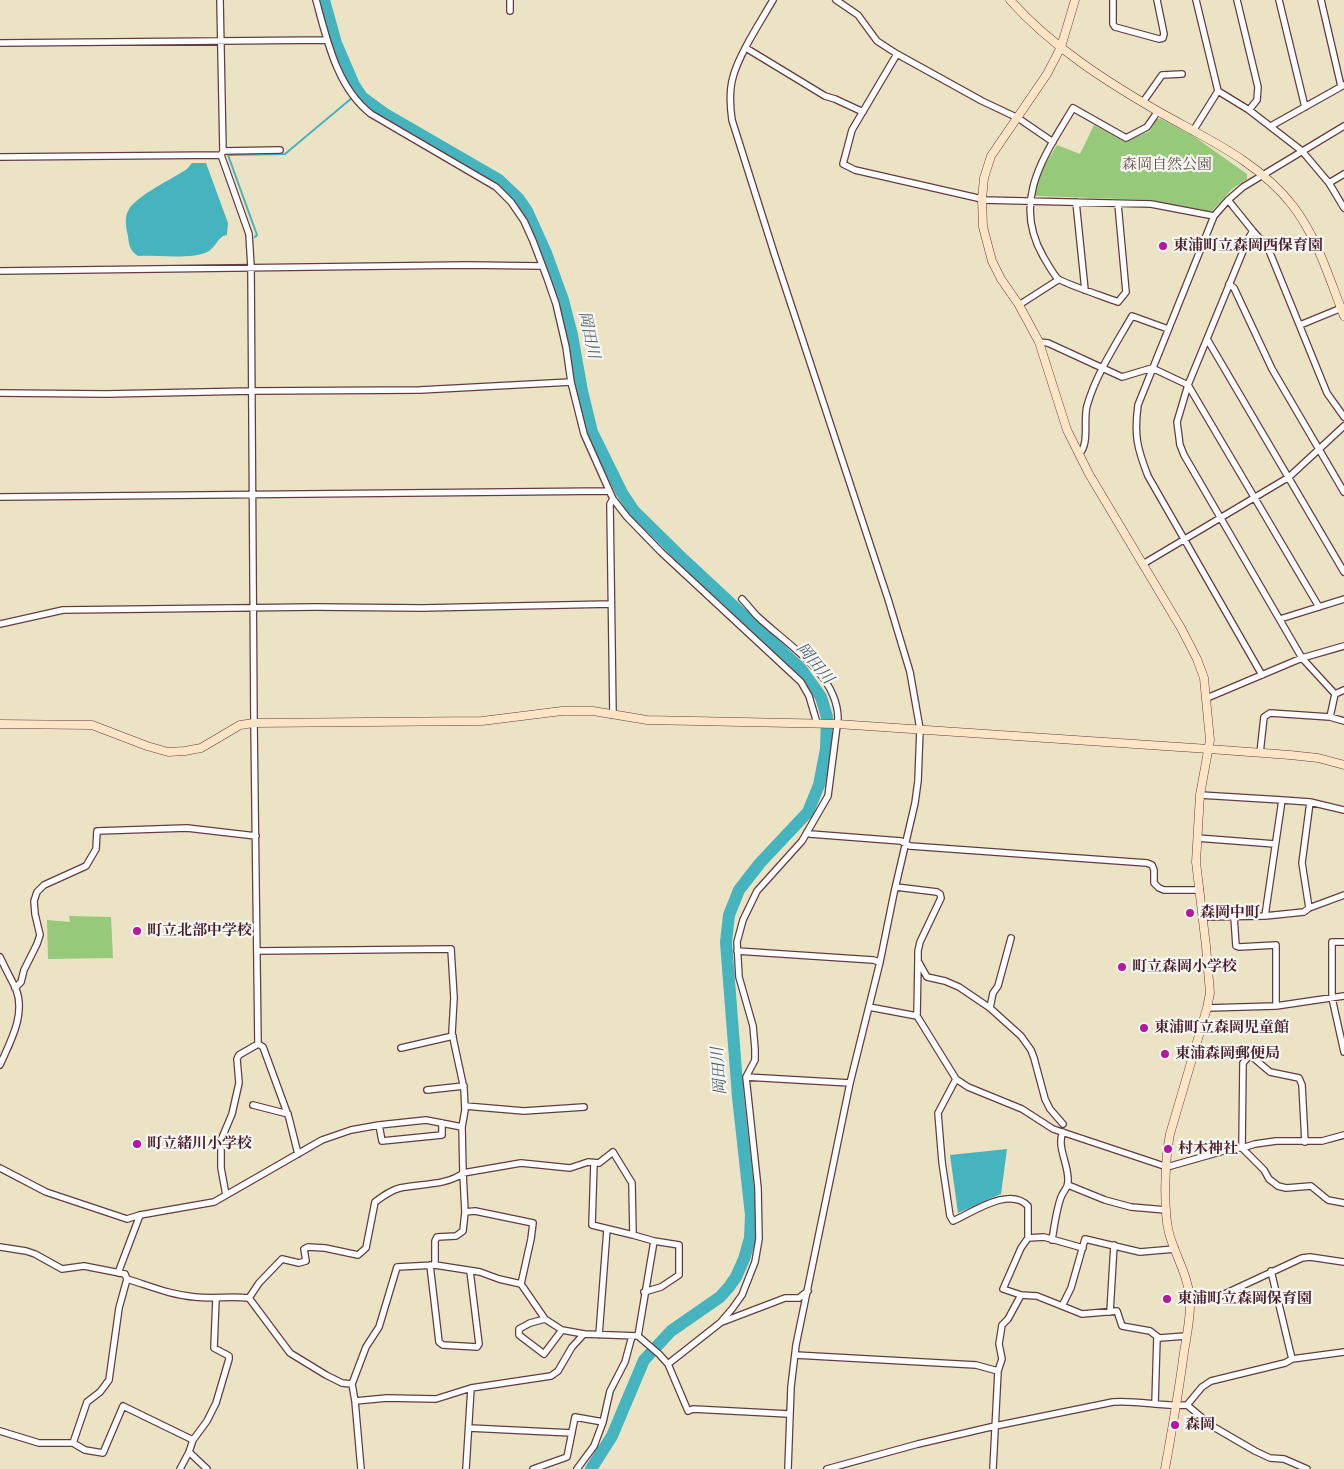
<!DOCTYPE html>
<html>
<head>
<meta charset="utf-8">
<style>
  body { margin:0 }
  canvas { display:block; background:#ebe3c4 }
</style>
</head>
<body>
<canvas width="1344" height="1469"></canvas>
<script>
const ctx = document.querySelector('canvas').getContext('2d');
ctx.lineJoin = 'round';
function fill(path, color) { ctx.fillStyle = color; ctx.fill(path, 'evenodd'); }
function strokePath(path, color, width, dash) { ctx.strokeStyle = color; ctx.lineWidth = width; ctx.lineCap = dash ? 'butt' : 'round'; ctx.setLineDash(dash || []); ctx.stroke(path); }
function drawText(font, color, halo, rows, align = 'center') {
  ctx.font = font + ' "Libre Bodoni","Noto Serif JP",serif'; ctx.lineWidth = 4.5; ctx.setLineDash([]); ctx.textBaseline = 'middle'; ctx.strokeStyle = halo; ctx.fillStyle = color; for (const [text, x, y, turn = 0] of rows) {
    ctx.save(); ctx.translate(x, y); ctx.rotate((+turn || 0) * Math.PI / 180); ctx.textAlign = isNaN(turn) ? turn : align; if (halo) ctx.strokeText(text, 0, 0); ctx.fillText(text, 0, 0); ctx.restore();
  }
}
const green = new Path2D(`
  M1156,119H1161L1192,135L1247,174V179L1232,189L1211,212L1150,200L1036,196L1034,194L1043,168L1057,145L1080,154L1094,125L1125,142L1150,131Z
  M69,916L111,917L113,958L48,959L47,920L70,922Z`);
const water = new Path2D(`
  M192,163H206L228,223L227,235L223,236C217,240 215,247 209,251C195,260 157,255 138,256C130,251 129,245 128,236C126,228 124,217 129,209C138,195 172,179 187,169Z
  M1007,1149L1001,1194L958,1213L950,1155Z`);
const stream = new Path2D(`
  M255,237L257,235L228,155L285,154L359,92`);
const river = new Path2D(`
  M324,0L336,43L354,85L362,97L385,114L499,180L518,198L527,211L546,253L563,300L572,335L582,391L592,432L622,493L634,511L684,560L801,669L821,697L827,717L826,749L819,785L808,812L760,863L739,890L729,915L726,942L738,1097L751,1215L750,1238L744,1259L736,1277L729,1287L720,1297L671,1331L644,1360L612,1436L591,1469`);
const street = new Path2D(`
  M220,0L223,151L221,155L249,234L251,267L254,723L258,1044L239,1055L237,1059L239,1083L232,1114L221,1140V1168L226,1195
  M316,0C327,40 337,88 371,114L496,187L511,202L524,221L533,241L547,278L556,304L566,347L571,382L584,434L613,499L627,517L661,552L801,682L809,696L817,723
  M510,0V11
  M773,0C761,21 739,54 733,77C729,91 730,106 732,120L775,256L888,599L910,672L920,729L918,781L915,803L894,893L880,962L850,1083L796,1345L791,1387L788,1469
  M836,0L858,15L877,41L897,54L982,101L1018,118L1053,142
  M1113,0V24L1115,27L1159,39L1163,38L1164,34L1157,0
  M1196,0L1218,91L1249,110L1302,151L1329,183L1344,174
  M1237,0L1258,87L1257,100L1249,110
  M1279,0L1305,107
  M1321,0L1341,86
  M0,43L327,40
  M746,48L825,96L835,99L863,112
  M897,54L852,130L843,164L855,170L982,199
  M1143,102L1162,75L1182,74
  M1271,126L1344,85
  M1193,131L1218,91
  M223,151L280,150
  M0,157L221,155
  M1329,183L1344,208
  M982,200L1151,204L1214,216
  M1228,200L1253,231L1248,239L1188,385L1177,422L1180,445L1184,455L1302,658L1335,694
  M1076,202L1085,290
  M1118,204L1126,292L1118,302C1108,298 1062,283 1057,278C1052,272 1047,263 1043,256C1011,200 1045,155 1073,108L1126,138L1147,127L1158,111
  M1253,231L1268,248L1327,393L1344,417
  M0,271L466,265L542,266
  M1229,284L1234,288L1272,369L1344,492
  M1019,305L1058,280
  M1300,325L1344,307
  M1207,339L1344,572
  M1039,342L1048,343L1122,377L1152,368L1188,385L1319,607
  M0,393L106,394L252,391L420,390L571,382
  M1079,454C1090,444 1083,420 1087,406C1096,374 1116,344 1132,316L1168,329
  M0,497L609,491
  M613,499L610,504L613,715
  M1143,564L1289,477L1344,426
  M1280,619L1344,599
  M0,624L63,610L316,607L422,608L611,604
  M1262,675L1148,476C1137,448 1134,435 1138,405L1214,216L1228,200L1243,187L1344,126
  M1335,694L1344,690
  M1207,698L1302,658L1344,646
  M1330,717L1335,694
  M1260,753L1264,717L1270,713L1330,717L1344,721
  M1200,795L1282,800
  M807,832L810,834L901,841L910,846L1147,863L1152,865L1154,870V883L1159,888L1164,890H1200
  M1197,838L1275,844
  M896,887L937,892L940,894L941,898L920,942L918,951V961L927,977L945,981L959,987L990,1008L1021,1036L1031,1050L1034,1058L1045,1099L1050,1109L1063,1124
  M1309,908L1302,863L1310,802
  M1265,916L1282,800L1310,802L1344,810
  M1203,917L1265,916L1304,912L1309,908L1344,895
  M1234,917L1236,946L1239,947L1276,945V1006
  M1344,942H1332V998L1344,1052
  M257,951L451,949L454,998L452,1033L464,1089L465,1110L462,1127L463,1173L465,1212L463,1231L456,1236L437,1237L435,1241V1265
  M737,951L873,960L880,962
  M0,957C5,968 11,979 16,989C26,1015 10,1042 0,1065
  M15,988L21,982L24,970L37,944L40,935L35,914L34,901L37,892L44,885L86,866L96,849L97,831L187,828L256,836
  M869,1007L917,1016L956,1079L968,1087L1022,1109L1053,1129L1167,1167L1234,1148H1242L1255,1144L1276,1141H1322L1344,1135
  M990,1008L993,993L998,986L1011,938
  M1207,1008L1276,1006L1344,996
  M917,1016L918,961
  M260,1045L263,1047L289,1118L298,1154
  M401,1048L453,1036
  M746,1077L850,1083
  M956,1079L938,1113L942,1162L950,1216L953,1221C973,1212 1010,1186 1028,1206V1238L1021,1248L1003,1289L1021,1295L1037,1296L1082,1314L1117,1311L1122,1326L1150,1331L1159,1338L1186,1336
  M427,1090L464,1086
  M253,1105L288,1114
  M465,1106L524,1111L584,1107
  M379,1125L382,1141L442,1135V1123
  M1305,1142L1302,1085L1299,1078L1270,1072L1250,1055L1243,1063L1242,1148L1264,1170L1269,1179L1278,1186L1286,1188L1311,1186L1328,1200L1344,1203
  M594,1163L592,1225L633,1235
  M0,1168L46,1192L127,1219L140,1215L214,1202L322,1140L351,1130L379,1125L426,1120L462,1127
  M1068,1185L1105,1200L1131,1207L1166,1210
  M465,1212L475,1211L533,1223L531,1239L521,1284
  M1028,1238L1044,1237L1083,1248
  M1052,1240C1054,1228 1057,1205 1062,1195C1065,1189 1068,1188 1068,1181C1069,1165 1056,1146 1063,1132
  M0,1247L26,1251L35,1254L62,1269L84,1266L125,1274L127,1279C150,1286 171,1295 195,1297C213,1299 231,1296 249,1298
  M430,1265L439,1342L443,1345L477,1347L479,1344L470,1271
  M1271,1271L1292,1359
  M118,1273L140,1215
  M249,1298L259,1283L282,1259L299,1263L306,1261L304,1249L308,1247L325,1248L358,1255L366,1248L375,1202C383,1196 391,1190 400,1188C418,1184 449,1185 463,1173L521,1163L570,1168L588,1162L599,1163L613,1152L632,1183L633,1235L654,1241L679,1245V1275L661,1287L644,1292
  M249,1298L290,1353L326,1375L342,1383L352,1384
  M1190,1298L1201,1300L1218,1297L1302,1258L1310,1257L1344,1262
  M1062,1306L1071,1288L1085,1239L1140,1252L1175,1249
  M1110,1312L1114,1245
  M545,1319L530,1323L519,1329V1335L544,1354L562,1330
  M722,1322L785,1298H799L808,1291
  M599,1335L607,1229
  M638,1336L654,1241
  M795,1355L976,1365L998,1371
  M668,1364L720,1323L732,1309L742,1295L755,1262L759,1239L758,1188L746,1077L755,1060V1049L753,1026L739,977L737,942L743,920L757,891L802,841L828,796L838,718C837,673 786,644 757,616C752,611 747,604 742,599
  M355,1401L387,1398L436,1399L471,1388L551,1376L558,1371L572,1347L584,1334
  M1155,1404L1157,1337
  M1187,1405L1202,1387L1211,1381L1285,1363L1292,1359L1344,1352
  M469,1428L572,1433
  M0,1431L39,1443H73L87,1402L100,1392L109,1380L119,1308L127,1279
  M73,1443L85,1450L103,1453L123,1406L193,1440
  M189,1452L207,1469
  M180,1469L189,1452L193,1440L207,1421L216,1403L229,1359V1356L214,1348L216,1298
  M361,1469L355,1401L352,1384L366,1347L379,1327L397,1267L435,1265L480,1272L499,1279L521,1284L545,1319L562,1330L584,1334L638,1336L659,1354L668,1364L688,1411L693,1409L789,1414
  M466,1469L471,1388
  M533,1469L567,1457L575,1417L603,1422
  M577,1469L594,1446L603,1422L610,1391L625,1362L632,1336
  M827,1469L918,1444L995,1426L1113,1402C1138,1400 1162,1407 1187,1405L1212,1426L1255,1451L1270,1458L1284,1459L1307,1469
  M993,1469L998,1371L1002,1359L999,1344L1002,1325L1008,1319L1021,1295`);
const secondary = new Path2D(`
  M1010,0C1052,47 1107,82 1161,113C1209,140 1259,162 1293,206C1318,239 1329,278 1344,316
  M1075,0L1061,47L1047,74L991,156L984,178L982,199L983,227L992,261L1001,279L1019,305L1039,342L1067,430L1089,474L1181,628L1197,659L1204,678L1210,740L1200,795L1196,862L1206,946L1210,993L1207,1008L1170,1134C1165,1158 1163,1209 1169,1233C1175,1255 1188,1275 1190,1299C1191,1316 1187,1334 1184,1352C1179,1391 1172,1430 1165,1469
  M0,724L92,725L147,746L168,752L185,751L201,748L240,725L254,723L482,721L562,711H593L647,720L837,724L1209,749L1290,755L1318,758L1344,765`);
const markers = [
  [1163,246,5,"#b5179e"],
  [1190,913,5,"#b5179e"],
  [137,931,5,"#b5179e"],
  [1122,967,5,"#b5179e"],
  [1144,1028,5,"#b5179e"],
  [1165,1054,5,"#b5179e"],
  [137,1144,5,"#b5179e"],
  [1168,1149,5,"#b5179e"],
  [1167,1299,5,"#b5179e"],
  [1175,1425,5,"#b5179e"]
];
const parkNames = [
  ["森岡自然公園",1167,165]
];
const poiNames = [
  ["東浦町立森岡西保育園",1173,246],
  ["森岡中町",1200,913],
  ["町立北部中学校",147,931],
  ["町立森岡小学校",1132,967],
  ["東浦町立森岡児童館",1154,1028],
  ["東浦森岡郵便局",1175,1054],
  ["町立緒川小学校",147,1144],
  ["村木神社",1178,1149],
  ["東浦町立森岡保育園",1177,1299],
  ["森岡",1185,1425]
];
const waterNames = [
  ["岡田川",588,335,78],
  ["岡田川",814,664,50],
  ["岡田川",720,1071,-94]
];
fill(green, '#96c97a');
fill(water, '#45b4be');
strokePath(stream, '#45b4be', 2);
strokePath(river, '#45b4be', 12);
strokePath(street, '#623c42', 8);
strokePath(secondary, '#623c42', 9);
strokePath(street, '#fff', 5.5);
strokePath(secondary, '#ffe4c6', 8);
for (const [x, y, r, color] of markers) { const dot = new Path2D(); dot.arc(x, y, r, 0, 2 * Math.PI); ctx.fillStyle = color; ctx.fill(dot); strokePath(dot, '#f6f6f2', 2); }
drawText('15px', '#615243', '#f6f6f2', parkNames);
drawText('bold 15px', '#4a1f2b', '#f6f6f2', poiNames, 'left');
drawText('italic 16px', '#485b66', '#f6f6f2', waterNames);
</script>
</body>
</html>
